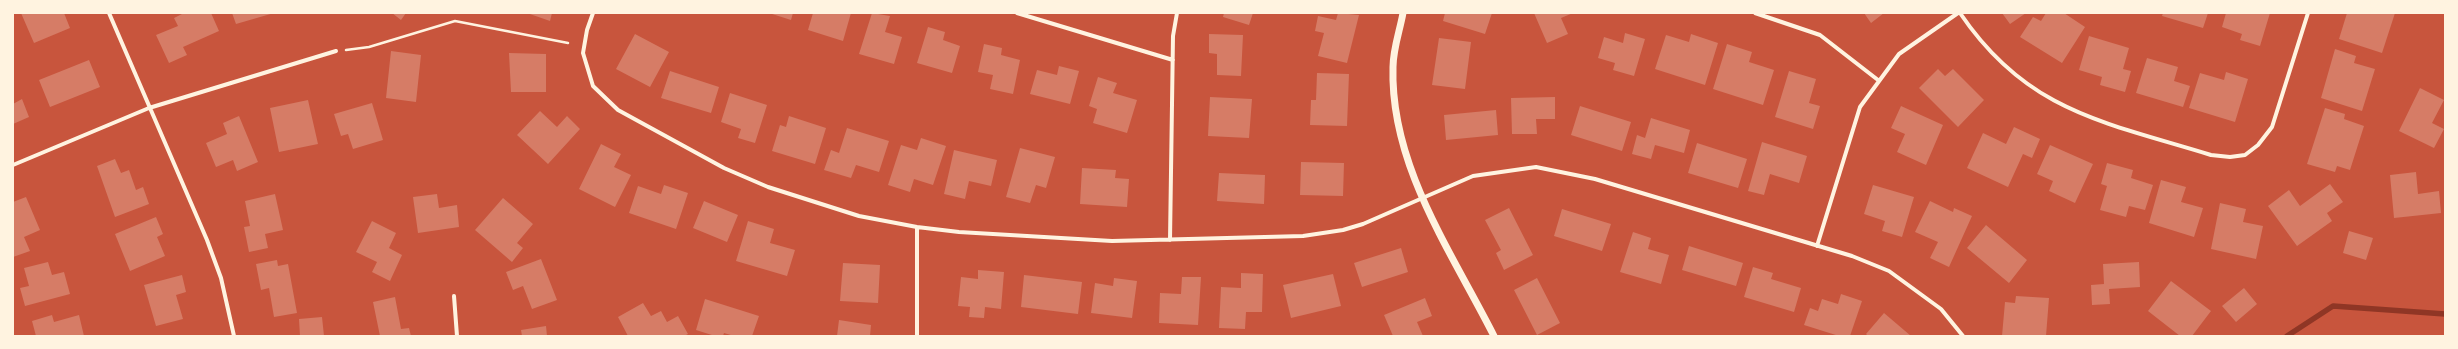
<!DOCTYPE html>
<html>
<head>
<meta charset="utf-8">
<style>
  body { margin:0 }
  #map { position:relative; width:2458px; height:349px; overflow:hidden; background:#c8553d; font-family:Raleway,sans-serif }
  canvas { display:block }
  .frame { position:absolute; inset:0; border:14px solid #fff3e0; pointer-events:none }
</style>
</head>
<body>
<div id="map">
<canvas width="2458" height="349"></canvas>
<div class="frame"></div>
</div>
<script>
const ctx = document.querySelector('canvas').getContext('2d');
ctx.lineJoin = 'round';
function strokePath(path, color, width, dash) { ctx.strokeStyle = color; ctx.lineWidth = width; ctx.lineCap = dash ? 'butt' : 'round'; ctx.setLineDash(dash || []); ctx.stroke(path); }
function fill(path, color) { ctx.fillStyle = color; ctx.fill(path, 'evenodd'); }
const stream = new Path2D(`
  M2287,336L2333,306L2445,314`);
const building = new Path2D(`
  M21,13H64L70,28L34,43Z
  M184,13H211L219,31L183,47L187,55L169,63L156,35L178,26L174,18Z
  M232,13H274L236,24Z
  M392,13H406L401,20Z
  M527,13H552L550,21Z
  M769,13H793L791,20Z
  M813,13H851L843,41L808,30Z
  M872,13L890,16L885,32L902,37L894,64L859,54Z
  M1224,13H1253L1249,25L1223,17Z
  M1338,13L1359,15L1347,63L1318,56L1324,33L1315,31L1318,16L1336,20Z
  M1445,13H1492L1485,34L1443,21Z
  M1534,13H1573L1561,18L1568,34L1547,43Z
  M1864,13H1884L1871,23Z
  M2002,13H2026L2010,24Z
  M2046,13H2064L2085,27L2062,63L2020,37L2033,17L2041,21Z
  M2163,13H2208L2203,28L2162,16Z
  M2226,13H2270L2260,46L2240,40L2242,34L2222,27Z
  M2347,13H2395L2382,53L2339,39Z
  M928,27L945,32L943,40L960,46L952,73L917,63Z
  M1625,33L1645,39L1634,76L1613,70L1615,63L1598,58L1604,37L1623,43Z
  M635,34L669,52L650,87L616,69Z
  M1209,34L1243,35L1241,76L1217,75V54L1209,53Z
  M1691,34L1718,43L1705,85L1655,69L1666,35L1689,42Z
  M2089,36L2129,48L2123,69L2131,71L2125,92L2100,85L2102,77L2079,70Z
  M1439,38L1471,42L1465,89L1432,85Z
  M984,44L1002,48L1001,55L1020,60L1013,94L990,89L993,75L978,72Z
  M1727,44L1752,52L1749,62L1774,70L1763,105L1713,89Z
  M2335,49L2356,56L2354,63L2375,69L2362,111L2321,98Z
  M391,51L421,55L416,102L386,98Z
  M509,53L546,54V92H511Z
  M2147,58L2178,67L2174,81L2190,86L2183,107L2136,93Z
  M89,60L100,87L50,107L39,80Z
  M1059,66L1079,71L1070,104L1030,94L1037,70L1057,75Z
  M1938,69L1945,76L1953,69L1984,100L1958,127L1919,88Z
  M670,71L719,87L711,113L661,98Z
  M1789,71L1816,79L1809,103L1820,106L1813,129L1775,117Z
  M2226,72L2248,79L2235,122L2189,108L2200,73L2224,80Z
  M1317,73L1349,74L1347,126L1310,125L1311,100H1316Z
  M1098,77L1117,83L1113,93L1137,100L1127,133L1093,123L1097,109L1089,106Z
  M2420,88L2444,100L2432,123L2444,129L2434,148L2399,131Z
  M730,93L767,105L755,143L738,138L741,129L721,122Z
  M1210,97L1252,99L1249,138L1208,136Z
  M1555,97V119H1536L1537,134H1512L1511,98Z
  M22,99L29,117L13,124V104Z
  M308,100L318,144L279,152L270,108Z
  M372,103L383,140L353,149L348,134L341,136L334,114Z
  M1580,106L1631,122L1622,151L1571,135Z
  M1901,106L1943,125L1926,165L1897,152L1905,134L1891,128Z
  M2325,108L2345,114L2344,119L2364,126L2350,170L2337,166L2335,172L2307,164Z
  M1496,110L1498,135L1446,140L1444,115Z
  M540,111L557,127L567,116L580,129L548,164L517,135Z
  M239,116L258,162L237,171L233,160L216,167L206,143L227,134L223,123Z
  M789,116L826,128L815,164L772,151L780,125L786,127Z
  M1651,118L1690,130L1684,153L1655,145L1651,159L1632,154L1637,135L1645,138Z
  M2014,127L2040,139L2032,158L2023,154L2008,187L1967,168L1983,133L2006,144Z
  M847,128L889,141L879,172L856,165L851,178L824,170L831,150L839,153Z
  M921,138L946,146L933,185L914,179L910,192L888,185L901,145L917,150Z
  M1762,142L1807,156L1799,183L1770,174L1764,195L1748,191Z
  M1697,143L1747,159L1738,188L1688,173Z
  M601,144L621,154L614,167L631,175L615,207L579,189Z
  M2050,145L2093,164L2075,203L2049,191L2053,181L2037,174Z
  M1020,148L1055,157L1046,188L1036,185L1030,203L1006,197Z
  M954,150L997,160L991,186L969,181L965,199L944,194Z
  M115,159L121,173L129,170L136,190L143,187L149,204L115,217L97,166Z
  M1301,162L1344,163L1343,196L1300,195Z
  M2107,163L2133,170L2131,178L2153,185L2145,210L2129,206L2126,217L2100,210L2107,186L2101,184Z
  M1082,168L1116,170L1115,178L1129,179L1127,207L1080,204Z
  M2416,172L2418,194L2439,191L2441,213L2394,218L2390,175Z
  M1219,173L1265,175L1264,204L1217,201Z
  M2161,180L2186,187L2181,202L2203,208L2194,237L2149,223Z
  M2330,184L2343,202L2327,213L2332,221L2297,246L2268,206L2289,190L2300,206Z
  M664,185L688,193L676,229L629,213L638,186L661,194Z
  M1873,185L1914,197L1902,237L1882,231L1885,221L1864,214Z
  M275,194L283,230L265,234L268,248L249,252L244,227L250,226L245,201Z
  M437,194L439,208L457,205L459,227L418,233L413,197Z
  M26,197L40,230L24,237L30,251L13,257V202Z
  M503,198L533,224L517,243L523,248L512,262L475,230Z
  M704,201L738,215L727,242L693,228Z
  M1930,201L1953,212L1954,208L1972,216L1949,267L1930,258L1938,242L1915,232Z
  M2220,203L2246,209L2243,222L2263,226L2256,259L2211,249Z
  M1509,208L1533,255L1504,270L1496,253L1501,250L1485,220Z
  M1562,209L1611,224L1602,251L1554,236Z
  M156,217L163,234L157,237L165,256L130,271L115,234Z
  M372,221L396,233L389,248L402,255L390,281L372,272L377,262L356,252Z
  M748,221L774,229L770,243L795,250L787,276L736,261Z
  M1986,225L2027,260L2009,283L1967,248Z
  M2349,231L2373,238L2366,260L2343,253Z
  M1633,232L1651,238L1648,249L1669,255L1661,284L1620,272Z
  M1689,246L1743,263L1736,286L1682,270Z
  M1401,248L1408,272L1362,287L1354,263Z
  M541,259L557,300L532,309L523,286L513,290L506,272Z
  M277,260L278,266L288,264L297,313L274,317L269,288L261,290L256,264Z
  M48,262L52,275L64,272L70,294L25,306L20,288L29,286L24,268Z
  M2139,262L2140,287L2109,289L2110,304L2092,305L2091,285L2104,284L2103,264Z
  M843,263L880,265L878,303L840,301Z
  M1753,267L1773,273L1771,279L1801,288L1794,312L1744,297Z
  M978,270L1004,272L1001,309L985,307L984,318L969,317L970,307L958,306L961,277L978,279Z
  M1241,273L1263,274L1262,312H1246L1245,329L1219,328L1221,287L1241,288Z
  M1333,274L1341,306L1291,318L1283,285Z
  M182,275L186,292L176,295L183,319L156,326L144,285Z
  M1024,275L1082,282L1078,314L1021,307Z
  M1182,277H1201L1198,325L1159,323L1160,293L1181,294Z
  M1114,278L1137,281L1132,318L1091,313L1095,283L1113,286Z
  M1537,278L1560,323L1537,335L1514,290Z
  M2171,281L2211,311L2192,336H2180L2148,311Z
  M2244,288L2257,304L2236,322L2222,306Z
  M1841,294L1862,301L1850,336H1839L1804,325L1810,308L1818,311L1822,299L1838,304Z
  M2016,296L2049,298L2046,336H2002L2005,302L2015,303Z
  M395,297L401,329L409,328L411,336H380L373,302Z
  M1425,298L1432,316L1417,322L1423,336H1393L1384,315Z
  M705,299L759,316L752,336H734L724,333L723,336H715L696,330Z
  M643,303L651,316L661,311L667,322L678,316L688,334L684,336H628L618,317Z
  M1884,313L1911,336H1868L1866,334Z
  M52,315L54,322L79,315L84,336H36L32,321Z
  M322,317L324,336H300L299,319Z
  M839,320L871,325L870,336H837Z
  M546,326L547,336H522L521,330Z`);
const path = new Path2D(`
  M346,50L369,47L455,21L568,43`);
const minor = new Path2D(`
  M109,13L207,240L221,278L234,336
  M593,13L587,30L583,53L593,86L618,110L724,168L768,187L859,216L917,227L959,232L1112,241L1303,236L1343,230L1363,224L1473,176L1536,167L1595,179L1852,256L1889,271L1941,309L1963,336
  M1017,13L1173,60
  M1755,13L1820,35L1878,80
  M1960,13C2027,112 2104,122 2211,155L2230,157L2245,155L2258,145L2272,127L2308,13
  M13,165L149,108L336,51
  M1170,240L1173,36L1177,13
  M1817,246L1860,107L1899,54L1958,13
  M454,296L457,336
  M917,336V227`);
const tertiary = new Path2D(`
  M1403,13C1400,30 1393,49 1393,67C1390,165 1451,251 1494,336`);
strokePath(stream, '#8f3625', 5.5);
fill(building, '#d67c66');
strokePath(path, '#fff3e0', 2.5);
strokePath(minor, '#fff3e0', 4);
strokePath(tertiary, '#fff3e0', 7);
</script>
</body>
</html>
